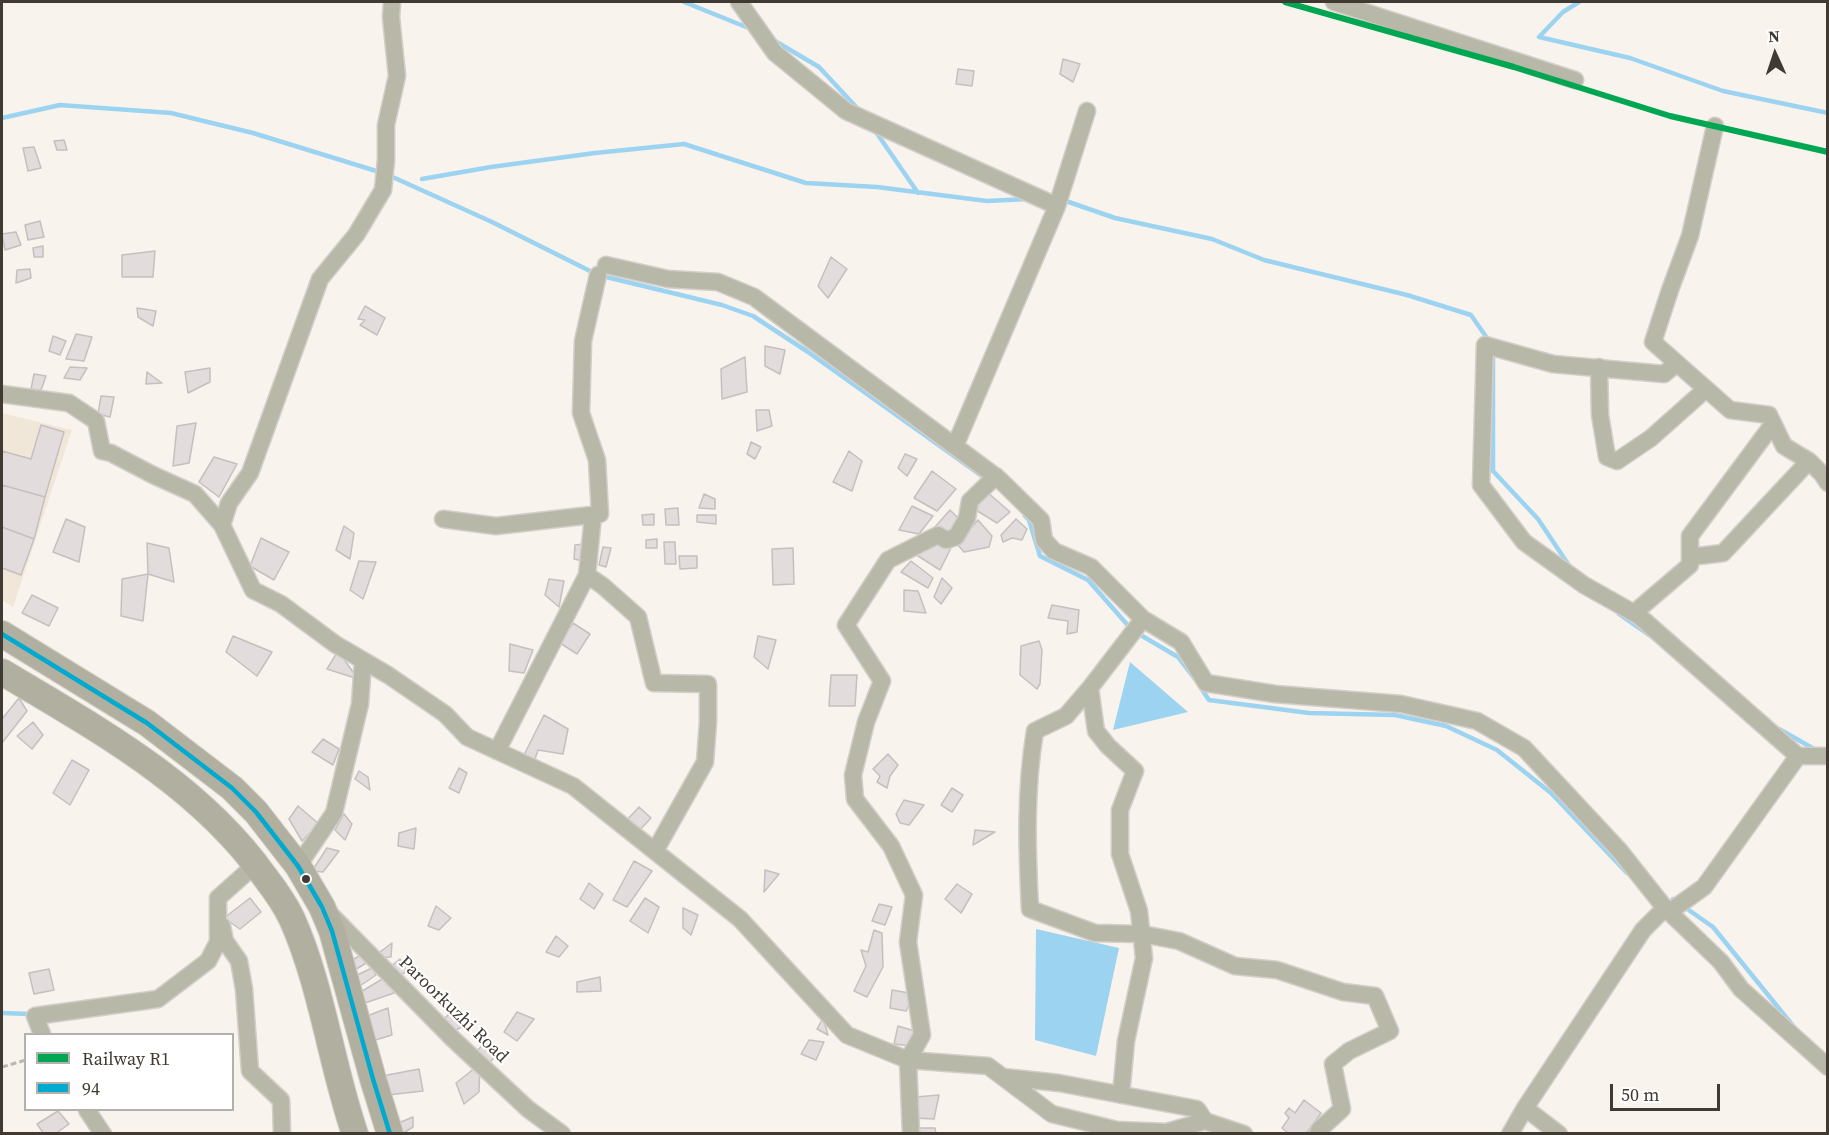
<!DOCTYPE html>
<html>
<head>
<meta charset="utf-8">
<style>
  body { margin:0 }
  #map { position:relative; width:1829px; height:1135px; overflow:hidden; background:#f9f3ed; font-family:"Source Serif 4",serif }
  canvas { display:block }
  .frame { position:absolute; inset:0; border:3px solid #413a33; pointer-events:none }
  .legend { position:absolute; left:24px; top:1033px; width:210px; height:78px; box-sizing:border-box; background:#fff; border:2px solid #b3b0ad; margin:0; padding:8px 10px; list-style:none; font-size:18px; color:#413a33 }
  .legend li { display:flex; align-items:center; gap:12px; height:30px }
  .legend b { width:30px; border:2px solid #b3b0ad }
  .north { position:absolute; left:1745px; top:24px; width:60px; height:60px; -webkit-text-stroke:4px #fff; paint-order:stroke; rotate:357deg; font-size:16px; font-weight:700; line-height:24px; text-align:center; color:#413a33 }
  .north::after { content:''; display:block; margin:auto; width:21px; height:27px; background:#413a33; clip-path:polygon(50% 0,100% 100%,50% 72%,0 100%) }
  .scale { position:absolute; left:1610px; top:1084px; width:110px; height:27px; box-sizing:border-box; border:3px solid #413a33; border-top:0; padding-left:8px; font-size:18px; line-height:21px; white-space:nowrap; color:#413a33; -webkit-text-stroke:4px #fff; paint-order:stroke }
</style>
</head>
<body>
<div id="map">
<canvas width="1829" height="1135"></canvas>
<div class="frame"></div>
<ul class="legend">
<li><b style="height:8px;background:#00a651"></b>Railway R1</li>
<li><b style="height:8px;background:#00a9ce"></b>94</li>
</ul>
<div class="north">N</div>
<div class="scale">50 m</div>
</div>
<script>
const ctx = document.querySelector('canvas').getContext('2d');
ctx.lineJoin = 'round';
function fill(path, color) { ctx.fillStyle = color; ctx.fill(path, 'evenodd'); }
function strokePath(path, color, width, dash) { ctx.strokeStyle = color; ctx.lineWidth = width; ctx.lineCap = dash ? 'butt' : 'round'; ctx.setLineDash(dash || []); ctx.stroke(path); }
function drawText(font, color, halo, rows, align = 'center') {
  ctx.font = font + ' "Source Serif 4",serif'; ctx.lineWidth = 4.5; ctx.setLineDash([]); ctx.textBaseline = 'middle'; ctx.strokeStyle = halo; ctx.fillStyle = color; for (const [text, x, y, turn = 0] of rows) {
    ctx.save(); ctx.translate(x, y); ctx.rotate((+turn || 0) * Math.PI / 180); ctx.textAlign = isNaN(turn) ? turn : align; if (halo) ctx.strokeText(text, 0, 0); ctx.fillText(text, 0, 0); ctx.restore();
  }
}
const industrial = new Path2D(`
  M2,413L72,430L13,607L2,600Z`);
const water = new Path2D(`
  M1130,662L1188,712L1113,730Z
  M1036,929L1119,948L1096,1056L1035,1040Z`);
const stream = new Path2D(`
  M684,2L751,29
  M1579,2L1563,12L1539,37L1630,58L1723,91L1828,113
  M775,41L819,67L858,109
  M2,118L60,105L171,113L253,133L386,174L492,222L598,275L722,305L753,316L808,352L986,479
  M876,132L918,193
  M422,179L491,167L595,153L684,144L806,183L877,187L987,201L1028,199
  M1063,200L1115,218L1212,239L1264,260L1407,295L1471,315L1489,341
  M1493,351V471L1538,519L1570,567
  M1025,516L1029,520L1040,556L1088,580L1132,630L1178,657L1194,678
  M1619,614L1649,635
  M1201,688L1209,700L1309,713L1395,715L1446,726L1497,750L1551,793L1627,873
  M1779,729L1816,750
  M1673,899L1713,927L1794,1027
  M2,1013L30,1014V1016`);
const building = new Path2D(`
  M1063,59L1080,64L1073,82L1060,74Z
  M958,69L974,71L972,86L956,84Z
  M64,140L67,150H57L54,141Z
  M34,147L41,168L28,171L23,148Z
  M40,221L44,237L28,240L25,225Z
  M16,232L21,245L5,250L2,234Z
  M43,246V257H34L33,248Z
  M155,251L153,277H122V255Z
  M831,257L847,269L828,298L818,286Z
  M30,269L31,278L16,283L17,270Z
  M365,306L385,318L377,335L360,325L365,320L358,319Z
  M137,308L156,311L153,326L138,317Z
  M76,334L92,337L84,361L66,359Z
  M53,336L66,341L60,355L49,351Z
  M765,346L785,350L780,374L765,366Z
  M745,357L747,392L722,399L721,369Z
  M70,367L87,368L80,380L64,378Z
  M210,368V382L188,393L185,372Z
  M147,372L162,383L146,384Z
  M34,374L46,376L41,390L31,389Z
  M101,396L114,397L110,417L98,414Z
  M756,410H769L772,426L757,431Z
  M196,423L189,463L173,466L177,426Z
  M41,425L64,432L45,497L2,485V451L31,459Z
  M751,442L761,447L755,459L747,454Z
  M849,451L862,461L852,491L833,482Z
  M905,454L917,459L907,476L898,468Z
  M214,457L237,464L219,497L199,482Z
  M932,471L956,489L937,511L914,498Z
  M2,485L45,497L34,539L2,527Z
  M986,491L1010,512L997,523L971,507Z
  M704,494L715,499V509L699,508Z
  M912,506L933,516L919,534L899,530Z
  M678,508L679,525H666L665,509Z
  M950,510L961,521L949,537L934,528Z
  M654,514V525H643L642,515Z
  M697,515H716V524L697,522Z
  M66,519L85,527L79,562L53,552Z
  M1016,519L1027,529L1022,540L1012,538L1003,542L1001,535Z
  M978,520L992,536L989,547L964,552L957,544Z
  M344,526L354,533L350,559L336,550Z
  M2,527L34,539L21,575L2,568Z
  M261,538L289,552L274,580L250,566Z
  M657,539V548H646V540Z
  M938,539L951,548L940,570L915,554Z
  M664,542H675L676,564H665Z
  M147,543L169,548L174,582L148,574Z
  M592,543L587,562L574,559L575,545Z
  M603,547L611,548L606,567L599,565Z
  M793,548L794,584L773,585L772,549Z
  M679,556H697V568L680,569Z
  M359,561L376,562L363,599L350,590Z
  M911,561L933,578L928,588L901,572Z
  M148,574L143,621L121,616L122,579Z
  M942,578L952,588L941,604L934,597Z
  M549,579L564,581L559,607L545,595Z
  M904,590L918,591L926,613L904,611Z
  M32,595L58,608L49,626L22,613Z
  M1052,605L1079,610L1077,632L1067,634L1068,621L1048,618Z
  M573,623L590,634L577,654L560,643Z
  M233,636L272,652L257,676L226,652Z
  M758,636L776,640L768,669L754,657Z
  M1039,641L1042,650L1040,684L1037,689L1020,675L1021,646Z
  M510,644L533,650L524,673L509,671Z
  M338,651L358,679L327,669Z
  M831,675H857L855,706H829Z
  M19,698L27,711L2,743V719Z
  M544,715L568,729L563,754L538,750L534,762L523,757Z
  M33,722L43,735L32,749L17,736Z
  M323,739L339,749L333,765L312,752Z
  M888,754L898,765L890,776L887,788L877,782L880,776L873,769Z
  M72,760L89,770L70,805L53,793Z
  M459,768L467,773L459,793L449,788Z
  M359,771L368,777L370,790L355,779Z
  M952,788L963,795L952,812L941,805Z
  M904,800L924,805L909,825L900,823L896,814Z
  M298,806L319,824L302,841L289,819Z
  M639,807L651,818L638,832L626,821Z
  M344,814L352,824L345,840L335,830Z
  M416,828L414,849L398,846L399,833Z
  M975,830L995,832L973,845Z
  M327,848L339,851L323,872L312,871Z
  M634,861L652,871L627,907L613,900Z
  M765,870L779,874L764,892Z
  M589,883L603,894L594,909L580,899Z
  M957,884L972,894L961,913L945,899Z
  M250,898L261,912L240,929L224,918Z
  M645,898L659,907L648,933L630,921Z
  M879,904L892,907L885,925L872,921Z
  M436,906L451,918L439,930L428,926Z
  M683,908L698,915L691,935L683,928Z
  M874,930L882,933L883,967L867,997L854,991L866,966L861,950L868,952Z
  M556,936L568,946L559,957L546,952Z
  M392,943L391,957L372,958Z
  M362,954L368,962L353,971L348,963Z
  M400,959L407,971L399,976L389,968Z
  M372,968L376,975L357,988L355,976Z
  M49,969L54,990L34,994L29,973Z
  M389,975L394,993L362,1004L359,993Z
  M600,977L601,991L577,992V982Z
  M892,990L915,994L906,1011L890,1008Z
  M388,1008L392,1035L372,1041L367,1016Z
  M517,1012L534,1019L517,1041L504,1032Z
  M450,1013L466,1024L453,1032L441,1022Z
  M823,1018L828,1035L817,1029Z
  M898,1026L915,1031L911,1046L894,1044Z
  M809,1040L824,1042L816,1060L801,1054Z
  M486,1041L499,1050L489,1064L476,1052Z
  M480,1064L479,1092L464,1104L456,1083Z
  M419,1069L423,1091L388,1095L382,1076Z
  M939,1095L934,1119L914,1118L916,1097Z
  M1304,1100L1321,1113L1306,1134H1289L1282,1128L1289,1118L1285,1113L1289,1108L1295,1113Z
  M58,1111L69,1124L55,1134H44L37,1124Z
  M413,1117V1127L402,1134L396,1124Z
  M919,1128H935L936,1134H920Z`);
const path = new Path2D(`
  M2,1067L26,1060`);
const minor = new Path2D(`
  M739,2L775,53L846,111L1057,206
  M1334,2L1575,80
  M1715,126L1690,236L1670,290L1653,342L1730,410L1769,415L1784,446L1809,461L1822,474L1828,483
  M606,265L668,279L718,282L754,297L999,479L1041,520L1044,540L1054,551L1091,567L1143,619L1181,642L1206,683L1275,694L1401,704L1477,721L1524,748L1619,850L1665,908
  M1676,364L1664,374L1553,364L1485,345L1481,485L1524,542L1584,585L1639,616L1798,756H1828
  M1599,367L1600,415L1607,457L1617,461L1651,438L1706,389
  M2,394L69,403L96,421L102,451L111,453L153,475L195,494L222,525L253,590L281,604L335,644L388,675L445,714L467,737L573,786L740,919L847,1035L908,1060L988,1066L1052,1114L1117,1130L1167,1132L1205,1121L1244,1134
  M955,446L1057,206L1087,111
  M443,519L496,526L600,514L597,460L581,413L583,341L598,275
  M222,525L229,503L250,473L320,279L356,235L383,190L386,160V125L397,76L391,17L392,2
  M1690,557L1723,553L1809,461
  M587,575L603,586L638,617L654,683L708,684V722L705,762L655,851
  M1634,613L1690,565V536L1773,424
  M1143,619L1090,688L1066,716L1035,731C1025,790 1027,850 1030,909L1095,933L1142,934L1179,941L1235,966L1277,970L1343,992L1375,996L1390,1031L1349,1051L1333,1064L1342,1109L1319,1130L1318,1134
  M1090,688L1096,731L1108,746L1135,771L1120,810V854L1139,911L1144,958L1126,1041L1121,1095
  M497,751L587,575L593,516
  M298,866L334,813L360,704L363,661
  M328,912L453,1039L528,1109L562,1134
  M1669,912L1704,887L1798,756
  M222,926L225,941L239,961L244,989L250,1071L281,1100L282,1134
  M42,1034L35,1016L158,999L208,961L218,942V898L256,864
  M1003,1077L1059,1083L1197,1109L1205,1121
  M1525,1108L1559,1134
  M87,1110L103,1134
  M911,1134L908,1060L922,1035L908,942L914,895L891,846L855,799L853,775L866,722L882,681L846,625L888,560L938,535L946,540L956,537L967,518L970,501L996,476
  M1510,1134L1525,1108L1643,930L1665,908L1721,962L1741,989L1828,1067`);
const primary = new Path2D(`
  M2,634L147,723L232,788L256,812L298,866L322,907L332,931L373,1079L390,1134
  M2,672C97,729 199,784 265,877C275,890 285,904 292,919C322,986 331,1064 355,1134`);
const bus1 = new Path2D(`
  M2,634L147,723L232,788L256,812L298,866L322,907L332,931L373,1079L390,1134`);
const rail1 = new Path2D(`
  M1285,2L1514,67L1670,116L1828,152`);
const markers = [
  [306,879,5,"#413a33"]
];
const streetNames = [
  ["Paroorkuzhi Road",453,1010,44]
];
fill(industrial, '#f1e7d9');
fill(water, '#9cd3f0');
strokePath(stream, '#9cd3f0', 4.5);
fill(building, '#e2dcdc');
strokePath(building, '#c6bfbf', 1.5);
strokePath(minor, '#d3cec9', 19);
strokePath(primary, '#d3cec9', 28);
strokePath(path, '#bab8ae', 3, [6, 3]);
strokePath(minor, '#b8b8a9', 16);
strokePath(primary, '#b1b0a0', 26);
strokePath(bus1, '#00a9ce', 4.5);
strokePath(rail1, '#00a651', 6);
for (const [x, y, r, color] of markers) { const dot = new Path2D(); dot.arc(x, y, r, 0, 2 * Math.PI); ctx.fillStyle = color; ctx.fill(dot); strokePath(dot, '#fff', 2); }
drawText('18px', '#413a33', '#fff', streetNames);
</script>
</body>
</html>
